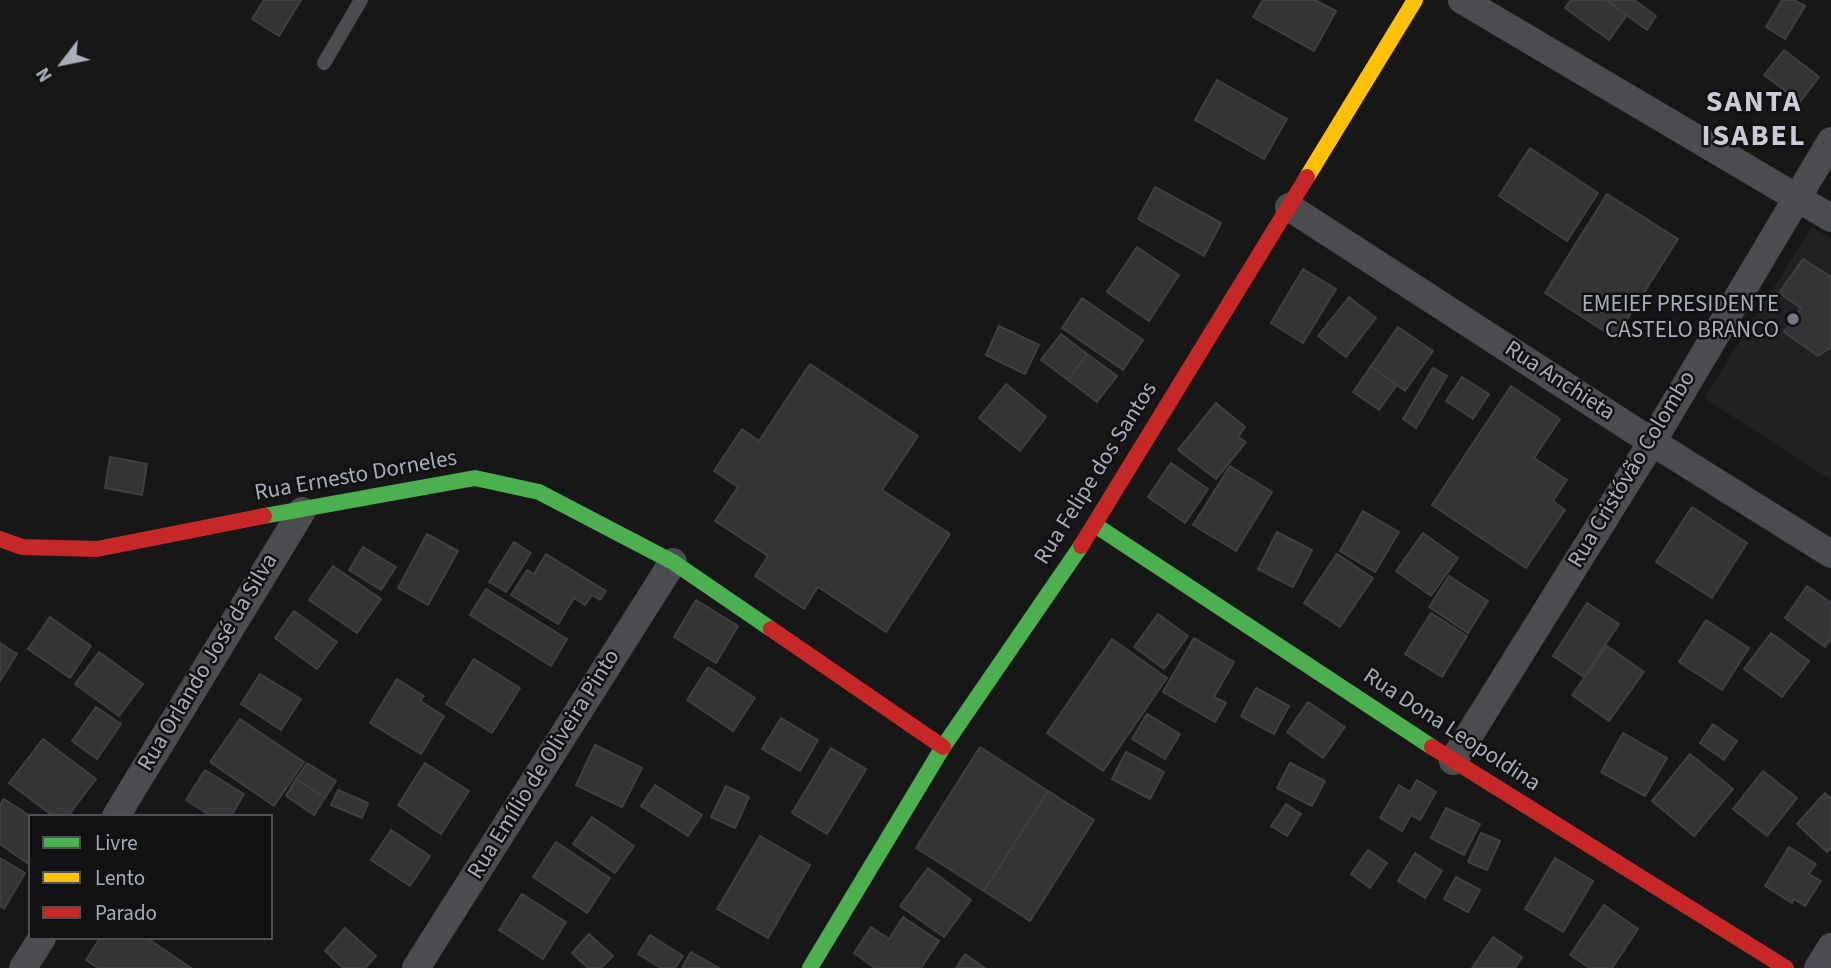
<!DOCTYPE html>
<html>
<head>
<meta charset="utf-8">
<style>
  body { margin:0 }
  #map { position:relative; width:1831px; height:968px; overflow:hidden; background:#171717; font-family:"Source Sans 3",sans-serif }
  canvas { display:block }
  .legend { position:absolute; left:28px; top:814px; width:245px; height:126px; box-sizing:border-box; background:#111113; border:2px solid #4d4f55; margin:0; padding:9px 12px; list-style:none; font-size:21px; color:#a8adb8 }
  .legend li { display:flex; align-items:center; gap:14px; height:35px }
  .legend b { width:35px; border:2px solid #4d4f55 }
  .north { position:absolute; left:28px; top:28px; width:70px; height:70px; -webkit-text-stroke:5px #111113; paint-order:stroke; rotate:238deg; font-size:19px; font-weight:700; line-height:28px; text-align:center; color:#a8adb8 }
  .north::after { content:''; display:block; margin:auto; width:24px; height:32px; background:#a8adb8; clip-path:polygon(50% 0,100% 100%,50% 72%,0 100%) }
</style>
</head>
<body>
<div id="map">
<canvas width="1831" height="968"></canvas>
<ul class="legend">
<li><b style="height:9px;background:#4caf50"></b>Livre</li>
<li><b style="height:9px;background:#ffc107"></b>Lento</li>
<li><b style="height:9px;background:#c62828"></b>Parado</li>
</ul>
<div class="north">N</div>
</div>
<script>
const ctx = document.querySelector('canvas').getContext('2d');
ctx.lineJoin = 'round';
function fill(path, color) { ctx.fillStyle = color; ctx.fill(path, 'evenodd'); }
function strokePath(path, color, width, dash) { ctx.strokeStyle = color; ctx.lineWidth = width; ctx.lineCap = dash ? 'butt' : 'round'; ctx.setLineDash(dash || []); ctx.stroke(path); }
function drawText(font, color, halo, rows, align = 'center') {
  ctx.font = font + ' "Source Sans 3",sans-serif'; ctx.lineWidth = 5; ctx.setLineDash([]); ctx.textBaseline = 'middle'; ctx.strokeStyle = halo; ctx.fillStyle = color; for (const [text, x, y, turn = 0] of rows) {
    ctx.save(); ctx.translate(x, y); ctx.rotate((+turn || 0) * Math.PI / 180); ctx.textAlign = isNaN(turn) ? turn : align; if (halo) ctx.strokeText(text, 0, 0); ctx.fillText(text, 0, 0); ctx.restore();
  }
}
const built = new Path2D(`
  M1812,227L1831,239V480L1704,398Z`);
const building = new Path2D(`
  M264,0H301L279,36L252,19Z
  M1263,0H1315L1336,11L1314,51L1253,17Z
  M1571,0H1606L1627,15L1609,40L1565,8Z
  M1606,0H1634L1656,16L1647,30Z
  M1782,0H1794L1805,6L1785,39L1766,27Z
  M1784,50L1819,77L1800,102L1764,75Z
  M1217,80L1287,119L1264,159L1195,120Z
  M1530,148L1598,193L1567,241L1499,196Z
  M1155,187L1221,223L1204,256L1138,219Z
  M1607,194L1678,239L1615,338L1545,293Z
  M1137,247L1179,275L1149,321L1107,292Z
  M1803,259L1831,277V347L1818,356L1784,332L1801,308L1779,293Z
  M1303,269L1336,289L1303,343L1271,323Z
  M1349,297L1376,318L1346,357L1318,336Z
  M1082,298L1143,340L1123,370L1062,328Z
  M999,326L1039,345L1025,374L986,355Z
  M1398,327L1433,351L1405,391L1371,366Z
  M1061,334L1087,354L1068,380L1041,360Z
  M1087,354L1117,376L1097,402L1068,380Z
  M810,364L918,436L882,490L950,534L886,632L818,587L804,609L755,576L768,556L715,521L738,487L714,471L742,429L759,441Z
  M1371,366L1397,385L1379,410L1353,392Z
  M1433,368L1447,376L1416,428L1403,419Z
  M1462,377L1489,394L1473,419L1446,401Z
  M1006,384L1046,417L1020,451L979,418Z
  M1511,386L1560,419L1534,458L1567,480L1553,501L1565,510L1526,568L1432,505Z
  M1216,403L1245,427L1238,437L1246,442L1216,479L1178,450Z
  M110,457L147,464L142,495L105,488Z
  M1171,463L1208,489L1185,523L1148,497Z
  M1230,466L1272,492L1236,551L1193,525Z
  M1692,507L1747,543L1712,598L1656,562Z
  M1363,511L1399,532L1375,572L1340,551Z
  M1277,532L1312,550L1293,587L1258,569Z
  M1423,533L1458,558L1431,596L1396,571Z
  M427,534L458,551L428,605L398,588Z
  M514,542L531,553L506,592L489,582Z
  M363,547L396,567L381,590L349,570Z
  M546,554L606,591L600,600L592,595L585,605L574,598L558,624L511,595L527,570L534,574Z
  M1337,554L1373,578L1340,627L1304,603Z
  M333,566L381,599L357,633L309,600Z
  M1449,576L1488,601L1468,633L1429,607Z
  M1807,586L1831,603V638L1825,647L1785,618Z
  M486,589L567,639L551,666L470,615Z
  M696,600L738,626L716,663L674,637Z
  M1587,603L1619,624L1584,677L1553,656Z
  M294,611L337,642L317,669L275,638Z
  M1431,613L1467,636L1442,677L1405,654Z
  M1158,614L1188,636L1164,669L1134,647Z
  M50,617L91,646L70,678L28,649Z
  M1706,620L1749,648L1722,690L1679,662Z
  M1771,633L1809,661L1782,697L1744,669Z
  M1194,638L1234,662L1214,697L1226,703L1215,722L1163,692Z
  M1112,639L1167,678L1103,771L1047,733Z
  M0,643L17,654L0,681Z
  M1607,646L1644,672L1609,721L1572,695Z
  M99,652L143,684L119,716L75,684Z
  M474,659L520,688L492,733L446,704Z
  M708,667L755,698L733,731L687,700Z
  M260,674L301,699L281,730L241,704Z
  M397,679L424,696L420,701L444,716L421,754L370,723Z
  M1256,688L1289,706L1274,734L1241,716Z
  M1308,702L1345,727L1323,758L1287,732Z
  M96,707L121,724L97,759L72,741Z
  M1147,714L1180,734L1165,759L1132,739Z
  M781,718L818,740L800,771L762,749Z
  M240,719L304,762L274,806L210,762Z
  M1713,724L1737,741L1724,760L1700,743Z
  M1623,733L1667,758L1645,796L1601,772Z
  M43,739L96,779L68,816H53L9,783Z
  M595,745L642,768L622,807L576,785Z
  M980,747L1048,791L984,891L916,848Z
  M831,748L866,769L827,834L792,813Z
  M1126,752L1164,772L1150,799L1112,779Z
  M1690,754L1733,789L1694,836L1652,801Z
  M307,763L336,781L325,798L296,779Z
  M425,763L469,791L441,834L398,805Z
  M1290,763L1325,781L1312,806L1277,788Z
  M205,770L244,794L231,816H211L186,800Z
  M1763,771L1797,798L1767,836L1733,809Z
  M296,779L325,798L314,815L286,796Z
  M1417,780L1436,792L1420,820L1411,815L1402,831L1380,818L1399,785L1410,792Z
  M655,785L702,815L688,836L641,806Z
  M726,786L749,797L735,828L711,817Z
  M338,790L368,803L362,818L331,805Z
  M1048,791L1094,820L1030,921L984,891Z
  M1825,793L1831,799V848L1827,852L1797,824Z
  M4,799L30,816V865L0,844V805Z
  M1286,804L1301,814L1287,836L1271,826Z
  M1446,808L1480,824L1464,855L1431,838Z
  M592,817L634,846L615,873L573,844Z
  M391,830L430,856L410,886L371,860Z
  M1481,833L1500,841L1487,870L1468,862Z
  M760,836L810,865L768,938L717,909Z
  M556,842L610,878L587,913L533,877Z
  M1789,847L1816,864L1809,874L1821,881L1805,906L1794,899L1792,903L1765,886Z
  M1368,850L1387,863L1370,888L1351,874Z
  M1415,853L1442,871L1425,898L1398,881Z
  M0,858L25,873L4,909L0,906Z
  M1555,858L1593,881L1563,932L1525,909Z
  M928,868L971,900L944,937L900,906Z
  M1456,877L1480,890L1468,912L1444,899Z
  M522,894L566,922L543,959L499,930Z
  M1604,905L1638,929L1612,968H1590L1570,955Z
  M903,917L939,941L921,968H875L854,953L871,927L889,939Z
  M345,928L376,956L365,968H343L325,951Z
  M589,934L613,956L601,968H588L572,953Z
  M650,935L683,956L675,968H661L638,954Z
  M1493,937L1522,957L1515,968H1472Z
  M100,938H147L191,968H98L86,960Z
  M691,952L719,968H682Z
  M965,954L985,968H956Z`);
const lane = new Path2D(`
  M324,63L361,0`);
const street = new Path2D(`
  M1462,0L1831,218
  M1289,207L1652,442L1831,554
  M1453,761L1652,442L1831,141
  M116,816L302,511
  M23,968L42,938
  M416,968L673,562
  M1818,968L1831,947`);
const fast = new Path2D(`
  M264,516L475,478L539,492L673,562L771,629
  M1095,525L1432,747
  M810,968L943,747L1081,546`);
const slow = new Path2D(`
  M1307,177L1415,0`);
const jam = new Path2D(`
  M0,539L22,547L97,549L264,516
  M1081,546L1307,177
  M771,629L943,747
  M1432,747L1786,968`);
const markers = [
  [1793,319,7,"#757880"]
];
const poiNames = [
  ["EMEIEF PRESIDENTE",1779,306],
  ["CASTELO BRANCO",1779,332]
];
const streetNames = [
  ["Rua Anchieta",1559,382,33],
  ["Rua Cristóvão Colombo",1633,470,-59],
  ["Rua Felipe dos Santos",1097,474,-58],
  ["Rua Ernesto Dorneles",356,477,-10],
  ["Rua Orlando José da Silva",209,663,-59],
  ["Rua Dona Leopoldina",1451,731,33],
  ["Rua Emílio de Oliveira Pinto",545,765,-58]
];
const districtNames = [
  ["SANTA",1754,104],
  ["ISABEL",1754,138]
];
fill(built, '#212123');
fill(building, '#353536');
strokePath(building, '#3f4043', 2);
strokePath(lane, '#4b4c50', 14);
strokePath(street, '#4b4c50', 28);
strokePath(fast, '#4caf50', 16);
strokePath(slow, '#ffc107', 16);
strokePath(jam, '#c62828', 16);
for (const [x, y, r, color] of markers) { const dot = new Path2D(); dot.arc(x, y, r, 0, 2 * Math.PI); ctx.fillStyle = color; ctx.fill(dot); strokePath(dot, '#111113', 2.5); }
drawText('23px', '#a8adb8', '#111113', poiNames, 'right');
drawText('23px', '#a8adb8', '#111113', streetNames);
ctx.letterSpacing = '2px';
drawText('bold 30px', '#c9ccd4', '#111113', districtNames);
ctx.letterSpacing = '0px';
</script>
</body>
</html>
